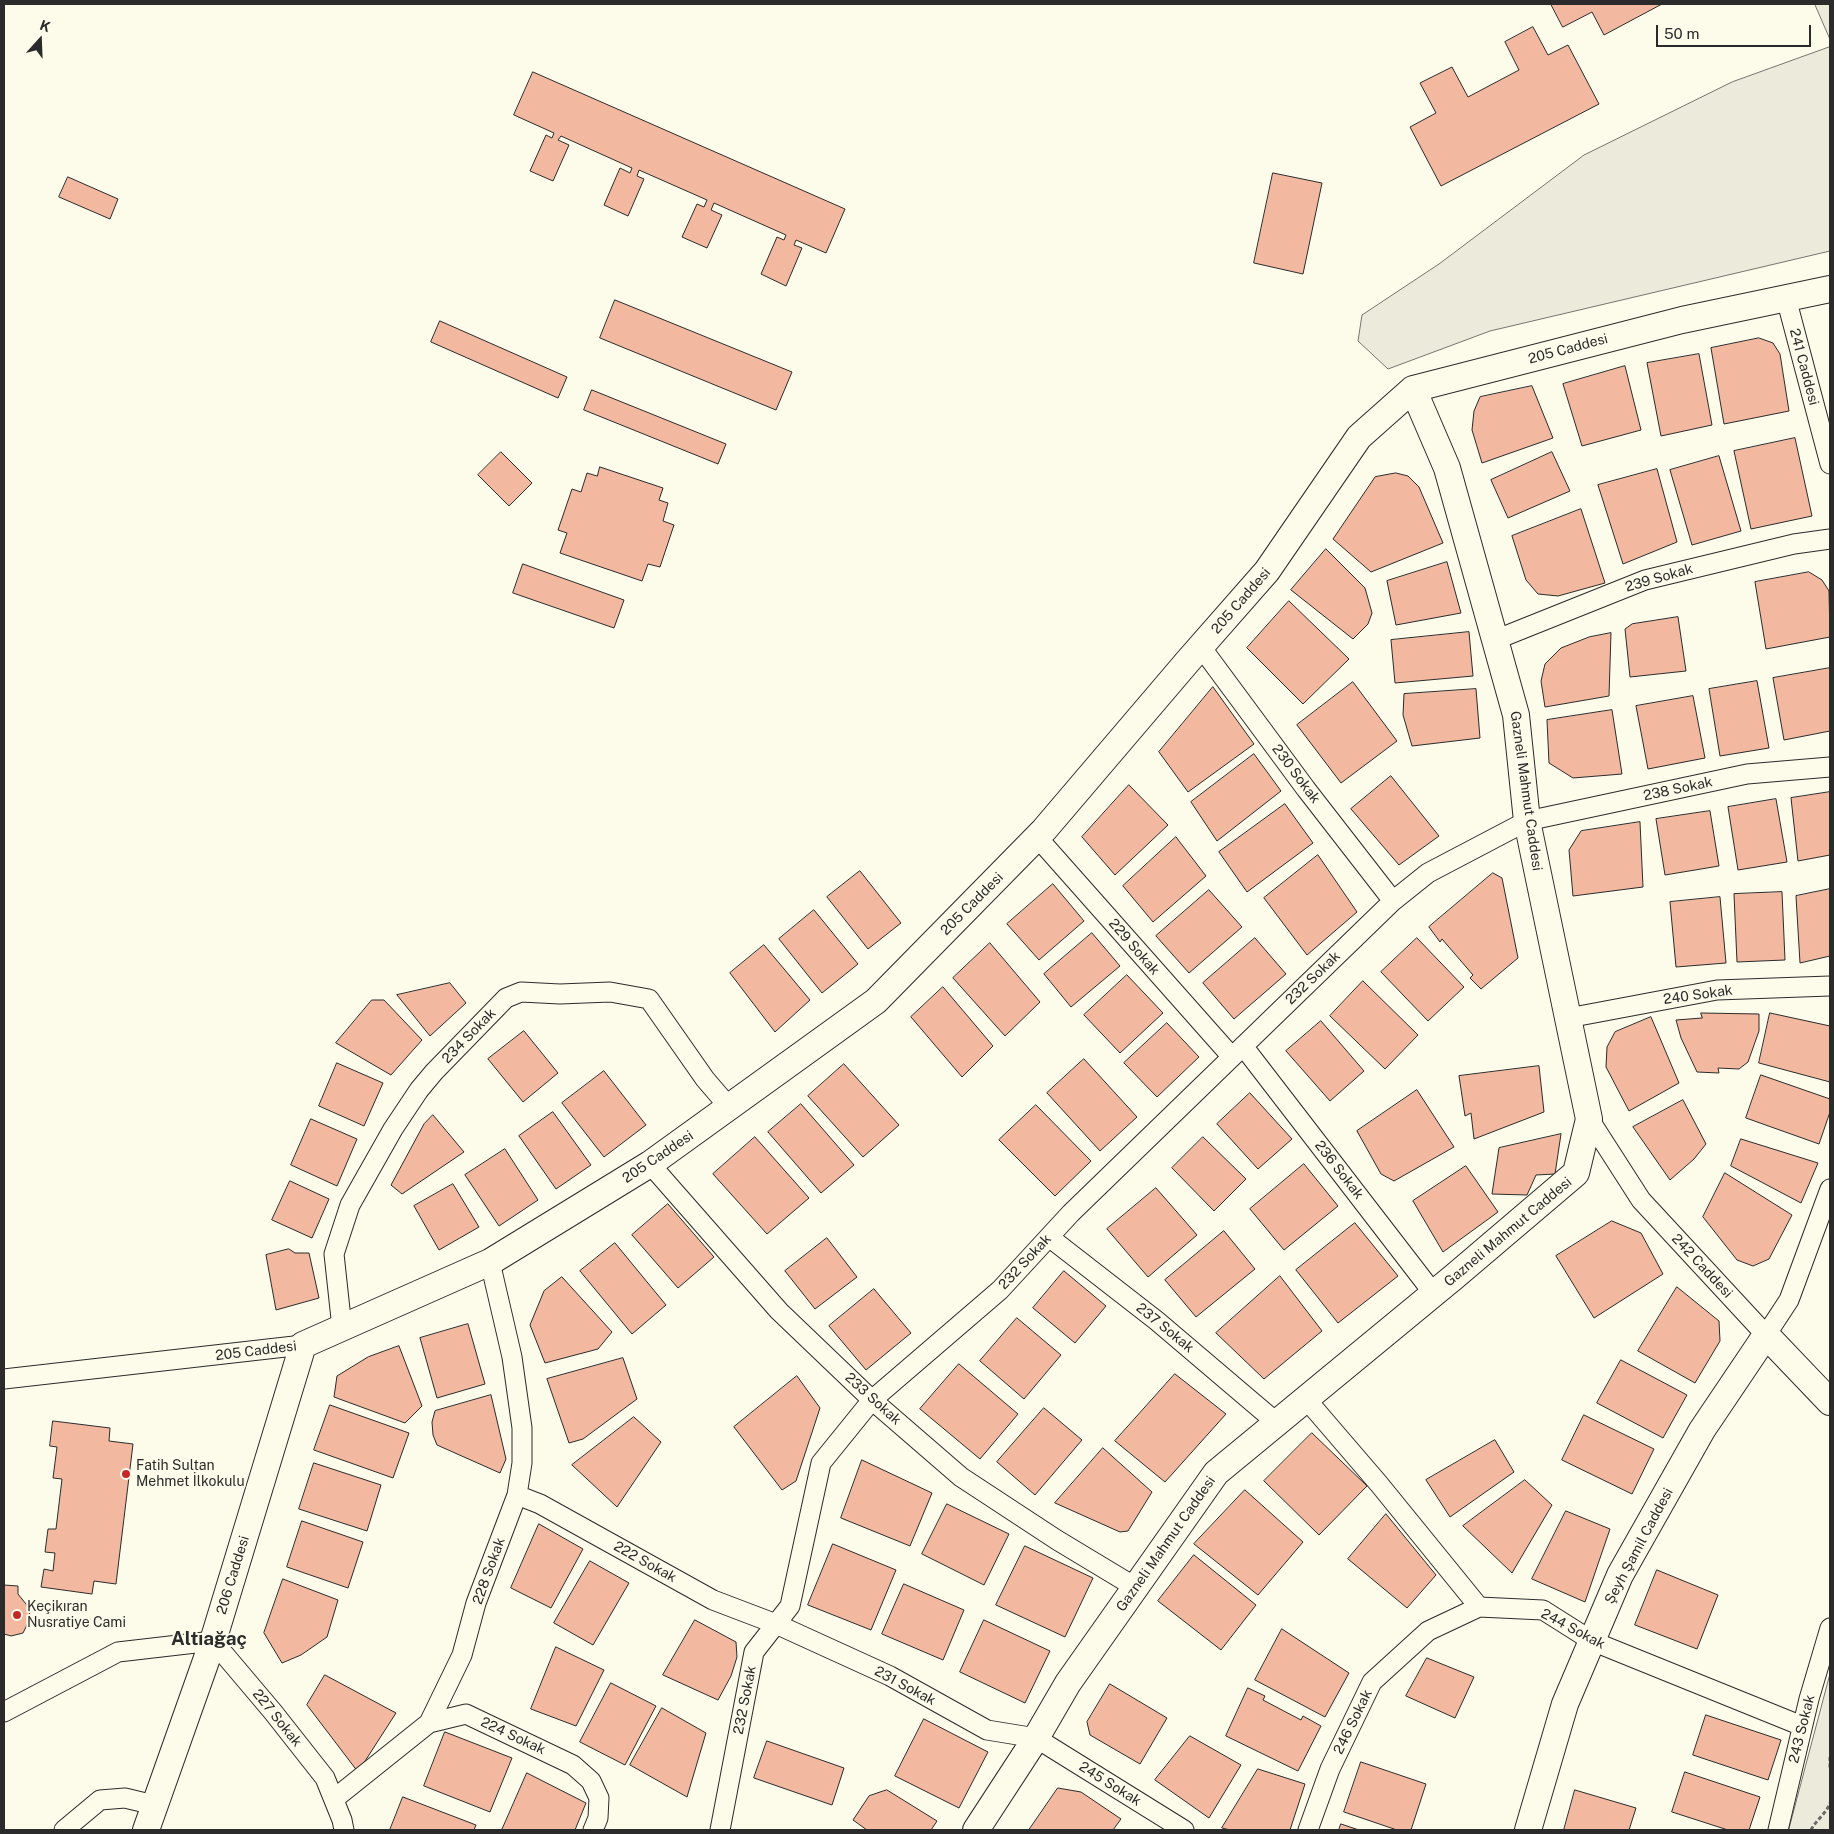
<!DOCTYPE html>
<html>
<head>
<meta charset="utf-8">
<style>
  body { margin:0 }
  #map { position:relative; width:1834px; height:1834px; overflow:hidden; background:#fdfbea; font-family:"Public Sans",sans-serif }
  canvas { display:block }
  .frame { position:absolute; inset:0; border:5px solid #2b2b2b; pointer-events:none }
  .north { position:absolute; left:15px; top:15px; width:50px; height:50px; -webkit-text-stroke:4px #fdfbea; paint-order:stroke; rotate:20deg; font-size:14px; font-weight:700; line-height:20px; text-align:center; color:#2b2b2b }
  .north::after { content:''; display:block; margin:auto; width:18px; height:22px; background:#2b2b2b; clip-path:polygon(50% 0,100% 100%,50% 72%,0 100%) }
  .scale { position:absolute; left:1656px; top:25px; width:155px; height:22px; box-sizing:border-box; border:2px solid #2b2b2b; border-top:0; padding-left:6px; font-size:15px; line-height:18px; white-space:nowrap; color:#2b2b2b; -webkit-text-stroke:4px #fdfbea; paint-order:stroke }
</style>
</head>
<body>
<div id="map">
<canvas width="1834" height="1834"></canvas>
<div class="frame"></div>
<div class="north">K</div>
<div class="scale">50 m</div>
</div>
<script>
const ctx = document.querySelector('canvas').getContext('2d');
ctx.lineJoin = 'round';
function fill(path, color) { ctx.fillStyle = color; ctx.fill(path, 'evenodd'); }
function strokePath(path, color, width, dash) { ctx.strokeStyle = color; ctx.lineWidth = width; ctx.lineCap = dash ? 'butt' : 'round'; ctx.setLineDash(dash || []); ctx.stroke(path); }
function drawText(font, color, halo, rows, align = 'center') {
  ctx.font = font + ' "Public Sans",sans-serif'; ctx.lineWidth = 4; ctx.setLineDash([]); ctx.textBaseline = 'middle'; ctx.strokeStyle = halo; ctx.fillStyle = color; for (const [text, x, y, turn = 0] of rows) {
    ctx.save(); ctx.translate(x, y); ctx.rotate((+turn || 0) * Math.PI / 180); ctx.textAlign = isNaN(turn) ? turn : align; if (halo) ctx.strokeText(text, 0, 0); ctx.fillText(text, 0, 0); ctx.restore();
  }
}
const green = new Path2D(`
  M1815,4H1830V39Z
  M1830,47V251L1490,331L1388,369L1358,341L1362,315L1439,264L1584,155L1732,82Z
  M1830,1674V1830H1789Z`);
const building = new Path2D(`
  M1551,4H1662L1604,35L1592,12L1563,27Z
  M1533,27L1548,55L1568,45L1599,104L1441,186L1410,127L1436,113L1420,83L1452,67L1468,97L1519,70L1505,42Z
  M533,72L845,209L826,253L796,240L794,245L802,248L786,286L761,274L777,237L784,240L786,235L714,203L711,210L722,215L707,248L682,237L697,204L704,207L707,200L639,170L637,176L644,179L628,216L604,205L620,168L630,173L632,168L561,136L558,140L569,145L553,181L530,171L546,135L552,138L554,133L514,115Z
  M1273,173L1322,183L1303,274L1254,263Z
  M68,177L118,199L110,219L59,197Z
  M615,300L792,372L776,410L600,338Z
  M440,321L567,377L558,398L431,342Z
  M1759,338L1773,343L1780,354L1789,411L1724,424L1711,348Z
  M1699,354L1712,425L1661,436L1647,363Z
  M1625,366L1641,430L1582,446L1563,384Z
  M1532,386L1553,438L1482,463L1472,430L1474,411L1480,397Z
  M592,390L726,444L718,464L584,410Z
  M1795,438L1812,516L1751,529L1734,451Z
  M501,452L532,483L509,506L478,475Z
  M1552,452L1570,491L1508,518L1491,480Z
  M1719,456L1741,531L1692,545L1670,470Z
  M600,467L663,488L659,500L668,503L663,521L674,525L660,567L648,564L642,581L560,553L567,533L558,530L572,489L581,492L587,473L597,476Z
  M1657,469L1677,542L1623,564L1598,485Z
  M1396,473L1408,476L1419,487L1443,543L1371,572L1333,539L1375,477Z
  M1581,509L1605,583L1558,596L1538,594L1526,580L1512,536Z
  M1326,549L1365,588L1372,613L1368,624L1353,639L1291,590Z
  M1447,562L1461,613L1396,625L1387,581Z
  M523,564L624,600L614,628L513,593Z
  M1809,572L1822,580L1829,591L1830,637L1766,649L1755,582Z
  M1289,601L1349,659L1303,704L1247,648Z
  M1678,617L1686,671L1630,677L1625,629L1632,624Z
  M1469,632L1473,676L1395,683L1391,640Z
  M1611,633L1609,696L1545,707L1541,681L1545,664L1561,648L1589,637Z
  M1830,668V731L1784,740L1773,678Z
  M1757,681L1769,748L1720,756L1709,689Z
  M1353,682L1397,741L1341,783L1297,725Z
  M1213,687L1254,744L1188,792L1159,752Z
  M1476,689L1480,738L1412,746L1403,715L1404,694Z
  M1693,696L1705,758L1648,769L1636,706Z
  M1612,710L1622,774L1573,778L1549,763L1547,720Z
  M1254,754L1281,791L1217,841L1191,802Z
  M1391,776L1439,836L1399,865L1351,809Z
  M1129,785L1168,825L1115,875L1082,837Z
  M1830,792V855L1798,861L1791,798Z
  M1776,799L1787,862L1738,870L1728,807Z
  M1285,804L1313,843L1247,892L1219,852Z
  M1710,811L1719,866L1665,875L1656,819Z
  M1640,822L1643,887L1573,896L1569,850L1581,831Z
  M1176,837L1206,876L1153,922L1123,886Z
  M1318,855L1357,912L1307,955L1264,898Z
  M860,871L901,923L868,949L827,897Z
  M1493,873L1502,878L1518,958L1481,989L1470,978L1473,975L1442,939L1440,942L1429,927Z
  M1053,884L1084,921L1039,960L1007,924Z
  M1830,889V956L1800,963L1796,896Z
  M1209,890L1242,927L1189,973L1156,936Z
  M1782,892L1785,960L1737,962L1734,894Z
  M1720,897L1726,963L1676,967L1670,902Z
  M814,910L858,964L822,993L779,939Z
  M1092,933L1120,966L1071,1007L1044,974Z
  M1255,938L1286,974L1234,1019L1203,983Z
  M1417,938L1464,987L1428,1021L1381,972Z
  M990,943L1040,1002L1005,1036L953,978Z
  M764,945L810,1000L775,1032L730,973Z
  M1127,975L1163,1013L1120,1053L1084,1015Z
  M1363,981L1418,1035L1385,1069L1330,1016Z
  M450,983L466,1003L430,1036L397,995Z
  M943,987L993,1046L962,1077L911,1017Z
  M372,1000H384L422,1040L391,1075L336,1043Z
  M1701,1013L1759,1014V1031L1748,1062L1739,1069L1718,1068L1719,1073L1697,1072L1681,1038L1676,1020L1702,1018Z
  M1770,1013L1830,1026V1082L1759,1063Z
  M1651,1017L1679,1083L1629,1111L1606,1067L1607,1047L1615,1032Z
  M1321,1021L1364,1071L1330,1101L1286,1051Z
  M1167,1023L1199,1057L1157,1097L1124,1063Z
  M524,1031L558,1073L523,1102L488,1059Z
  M1084,1059L1137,1117L1100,1151L1047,1093Z
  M337,1063L383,1083L364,1126L319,1106Z
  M844,1064L899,1125L863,1157L808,1096Z
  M1539,1066L1544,1112L1474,1139L1471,1113L1465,1116L1459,1076Z
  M604,1071L646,1125L604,1157L562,1103Z
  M1761,1075L1830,1099V1112L1819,1144L1746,1118Z
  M1417,1090L1454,1147L1394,1181L1381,1174L1357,1131Z
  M1250,1093L1292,1139L1258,1169L1217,1124Z
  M1683,1100L1706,1144L1694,1159L1670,1180L1633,1127Z
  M801,1104L854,1165L821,1193L768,1132Z
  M1036,1105L1091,1161L1055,1196L999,1140Z
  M553,1112L591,1165L556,1189L519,1136Z
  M433,1115L464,1152L402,1194L391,1185L424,1124Z
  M311,1119L357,1139L337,1186L291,1165Z
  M1561,1134L1555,1174L1536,1175L1527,1195L1492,1194L1499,1148Z
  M755,1137L809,1198L767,1234L713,1174Z
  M1203,1137L1246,1179L1214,1211L1172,1168Z
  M1741,1139L1818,1163L1801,1203L1731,1166Z
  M505,1149L538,1200L499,1226L465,1175Z
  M1304,1164L1338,1206L1284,1250L1250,1209Z
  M1466,1166L1498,1212L1443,1252L1413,1201Z
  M1725,1173L1792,1215L1769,1259L1753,1266L1737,1260L1703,1217Z
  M290,1181L329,1199L312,1238L272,1220Z
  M453,1184L479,1227L439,1250L414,1206Z
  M1156,1188L1197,1235L1148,1277L1107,1229Z
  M668,1204L714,1257L678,1288L632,1235Z
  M1612,1221L1641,1233L1663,1274L1594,1318L1556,1256Z
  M1355,1223L1398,1276L1338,1323L1296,1270Z
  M1224,1231L1255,1269L1196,1317L1165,1280Z
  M827,1238L857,1277L815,1309L785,1271Z
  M615,1243L666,1305L632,1334L580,1271Z
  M289,1249L295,1253H309L319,1298L276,1310L266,1255Z
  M1064,1271L1106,1306L1075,1343L1033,1308Z
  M1280,1276L1322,1331L1264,1379L1216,1333Z
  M562,1277L612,1332L598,1349L545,1363L530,1325L544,1291Z
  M1677,1287L1719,1321L1720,1341L1695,1383L1638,1351Z
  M874,1289L911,1333L866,1370L829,1326Z
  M1017,1318L1061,1355L1024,1399L980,1361Z
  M468,1324L485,1384L437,1398L420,1338Z
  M399,1346L422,1406L405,1423L334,1397L337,1376L368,1357Z
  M623,1358L637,1399L583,1439L569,1443L547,1379Z
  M1621,1360L1687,1395L1663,1438L1597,1403Z
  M959,1364L1018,1414L980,1459L920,1409Z
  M1175,1374L1226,1414L1165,1482L1115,1441Z
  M797,1376L820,1408L796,1481L782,1490L734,1427Z
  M491,1395L506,1459L500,1473L437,1445L433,1435L432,1422L435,1411Z
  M330,1405L409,1433L393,1478L314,1450Z
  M1044,1408L1082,1440L1035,1495L997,1462Z
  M1584,1415L1654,1449L1632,1494L1562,1460Z
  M634,1417L661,1442L617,1507L572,1465Z
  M53,1421L110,1428L109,1441L133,1444L116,1584L94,1581L92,1594L41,1587L44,1569L53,1571L55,1553L45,1552L48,1529H56L62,1479L53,1478L57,1447L50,1446Z
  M1312,1433L1367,1486L1319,1535L1264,1481Z
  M1495,1440L1514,1472L1450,1517L1426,1480Z
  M1103,1448L1152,1492L1128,1531L1120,1532L1055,1503Z
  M862,1460L932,1493L910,1546L841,1518Z
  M314,1463L381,1485L367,1531L299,1509Z
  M1525,1480L1552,1505L1512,1573L1463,1526Z
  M1245,1490L1303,1542L1258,1595L1194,1544Z
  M947,1504L1009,1534L984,1585L922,1554Z
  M1566,1511L1610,1529L1585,1602L1532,1579Z
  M1386,1514L1436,1575L1407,1608L1348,1559Z
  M302,1521L363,1542L348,1588L287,1567Z
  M539,1524L583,1549L551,1608L511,1588Z
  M833,1544L896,1570L871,1630L808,1605Z
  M1025,1546L1093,1578L1065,1637L996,1605Z
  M1194,1555L1256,1605L1221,1650L1158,1601Z
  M590,1561L629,1583L593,1645L554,1623Z
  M1657,1570L1718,1595L1697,1649L1635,1625Z
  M283,1579L338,1600L327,1637L301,1655L282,1663L264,1633Z
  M904,1584L964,1610L943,1660L882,1634Z
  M4,1585L18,1586V1594L30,1609L29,1621L23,1633L11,1636L4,1634Z
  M695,1620L736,1642L737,1657L731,1676L718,1700L663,1675Z
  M984,1620L1050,1651L1025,1703L960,1672Z
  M1282,1629L1349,1673L1325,1717L1255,1680Z
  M556,1647L604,1670L576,1726L531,1709Z
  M1427,1658L1474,1677L1455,1718L1406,1696Z
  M325,1675L396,1713L358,1772L307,1705Z
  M611,1683L656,1706L625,1765L580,1742Z
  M1110,1684L1167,1718L1140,1764L1090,1735L1087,1722Z
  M1248,1688L1265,1696L1263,1700L1301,1720L1303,1716L1321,1726L1298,1771L1226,1736Z
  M662,1708L706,1733L687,1797L630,1765Z
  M1706,1715L1781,1740L1768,1780L1693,1755Z
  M924,1719L988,1752L959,1808L895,1776Z
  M445,1732L512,1758L490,1812L424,1786Z
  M1190,1736L1241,1765L1209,1818L1155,1780Z
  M767,1741L844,1768L832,1805L754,1778Z
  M1361,1762L1426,1784L1411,1830H1397L1344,1812Z
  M1258,1769L1305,1784L1290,1830H1230L1222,1828Z
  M1685,1772L1760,1797L1749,1830H1728L1672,1812Z
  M527,1773L586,1803L575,1830H502Z
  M1058,1788L1081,1792L1121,1819L1113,1830H1029Z
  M887,1790L937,1821L931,1830H867L853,1820L869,1796Z
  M1575,1790L1636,1808L1629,1830H1564Z
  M403,1797L476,1825L474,1830H390Z
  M1341,1824L1359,1830H1339Z`);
const path = new Path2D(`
  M1830,1757V1768
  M1811,1830C1816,1820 1826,1814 1830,1803`);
const street = new Path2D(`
  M1786,298L1830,464
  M1495,640L1645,580L1794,544L1830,539
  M1201,647L1306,789L1393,901
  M1037,837L1232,1057
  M1568,1018L1717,990L1830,986
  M1243,1046L1434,1294
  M1589,1119L1641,1200L1766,1335L1789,1300L1830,1189
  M650,1164L779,1311L872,1400L961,1477L1057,1540L1135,1587
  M1049,1237L1157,1321L1277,1423
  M342,1328L334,1254L350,1205L393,1129L419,1090L434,1072L506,998L521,992L560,994L610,992L649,999L705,1079L729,1107
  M4,1379L303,1345
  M1306,1399L1379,1484L1479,1607
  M517,1495L540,1504L713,1600L776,1624L890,1676L987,1730L1036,1738L1184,1830
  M4,1712L118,1652L213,1641L273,1712L325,1778L342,1820L344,1830
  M429,1723L466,1714L573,1765L591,1781L599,1798L598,1818L593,1830
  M334,1799L429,1723L462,1655L476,1603L517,1495L522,1463V1428L512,1357L490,1262
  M64,1830L100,1800L125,1798L154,1805
  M720,1830L754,1652L790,1606L821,1463L872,1400L1000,1290L1071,1213L1393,901L1428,873L1527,821L1747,774L1830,767
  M1308,1830L1330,1769L1372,1682L1428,1631L1479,1607L1543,1610L1592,1641L1802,1726
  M1778,1830L1809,1699L1830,1628`);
const secondary = new Path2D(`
  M146,1830L213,1641L303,1345L490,1262L650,1164L876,1001L1044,830L1188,661L1267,571L1359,437L1413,389L1682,320L1830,289
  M976,1830L1036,1738L1068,1683L1216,1473L1455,1276L1576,1173L1589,1119L1527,821L1516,715L1447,468L1413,389
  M1528,1830L1565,1704L1620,1575L1702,1430L1766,1335L1830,1402`);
const markers = [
  [126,1474,5,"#c62828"],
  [17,1615,5,"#c62828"]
];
const streetNames = [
  ["205 Caddesi",1568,349,-15],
  ["241 Caddesi",1804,367,75],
  ["239 Sokak",1659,578,-16],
  ["205 Caddesi",1241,601,-49],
  ["230 Sokak",1296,774,53],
  ["238 Sokak",1678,789,-12],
  ["Gazneli Mahmut Caddesi",1526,791,82],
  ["205 Caddesi",972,904,-45],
  ["229 Sokak",1134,947,49],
  ["232 Sokak",1313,978,-44],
  ["240 Sokak",1698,995,-8],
  ["234 Sokak",469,1036,-46],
  ["205 Caddesi",658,1157,-34],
  ["236 Sokak",1339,1170,52],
  ["Gazneli Mahmut Caddesi",1508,1232,-40],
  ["232 Sokak",1025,1262,-47],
  ["242 Caddesi",1702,1266,47],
  ["237 Sokak",1165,1328,39],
  ["205 Caddesi",256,1351,-7],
  ["233 Sokak",873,1399,42],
  ["Gazneli Mahmut Caddesi",1166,1544,-55],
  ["Şeyh Şamil Caddesi",1639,1546,-62],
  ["222 Sokak",645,1562,29],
  ["228 Sokak",489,1571,-70],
  ["206 Caddesi",233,1575,-73],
  ["244 Sokak",1573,1629,28],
  ["231 Sokak",905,1686,28],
  ["232 Sokak",745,1700,-79],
  ["227 Sokak",277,1718,51],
  ["246 Sokak",1353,1722,-64],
  ["243 Sokak",1802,1729,-76],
  ["224 Sokak",513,1736,25],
  ["245 Sokak",1110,1784,32]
];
const poiNames = [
  ["Fatih Sultan",136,1466],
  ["Mehmet İlkokulu",136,1482],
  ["Keçikıran",27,1607],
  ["Nusratiye Cami",27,1623]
];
const districtNames = [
  ["Altıağaç",209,1639]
];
fill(green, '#ecebdb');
strokePath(green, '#74746e', 1);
fill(building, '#f2b8a0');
strokePath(building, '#2b2b2b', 1);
strokePath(street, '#2b2b2b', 21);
strokePath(secondary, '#2b2b2b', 28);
strokePath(path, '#6a6964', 3, [4, 2.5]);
strokePath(street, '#fdfbea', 19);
strokePath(secondary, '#fdfbea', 26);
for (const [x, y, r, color] of markers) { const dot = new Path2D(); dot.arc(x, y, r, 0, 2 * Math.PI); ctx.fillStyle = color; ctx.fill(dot); strokePath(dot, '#fdfbea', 2); }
drawText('14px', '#2b2b2b', '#fdfbea', streetNames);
drawText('14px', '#2b2b2b', '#fdfbea', poiNames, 'left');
drawText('bold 19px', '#2b2b2b', '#fdfbea', districtNames);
</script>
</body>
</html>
